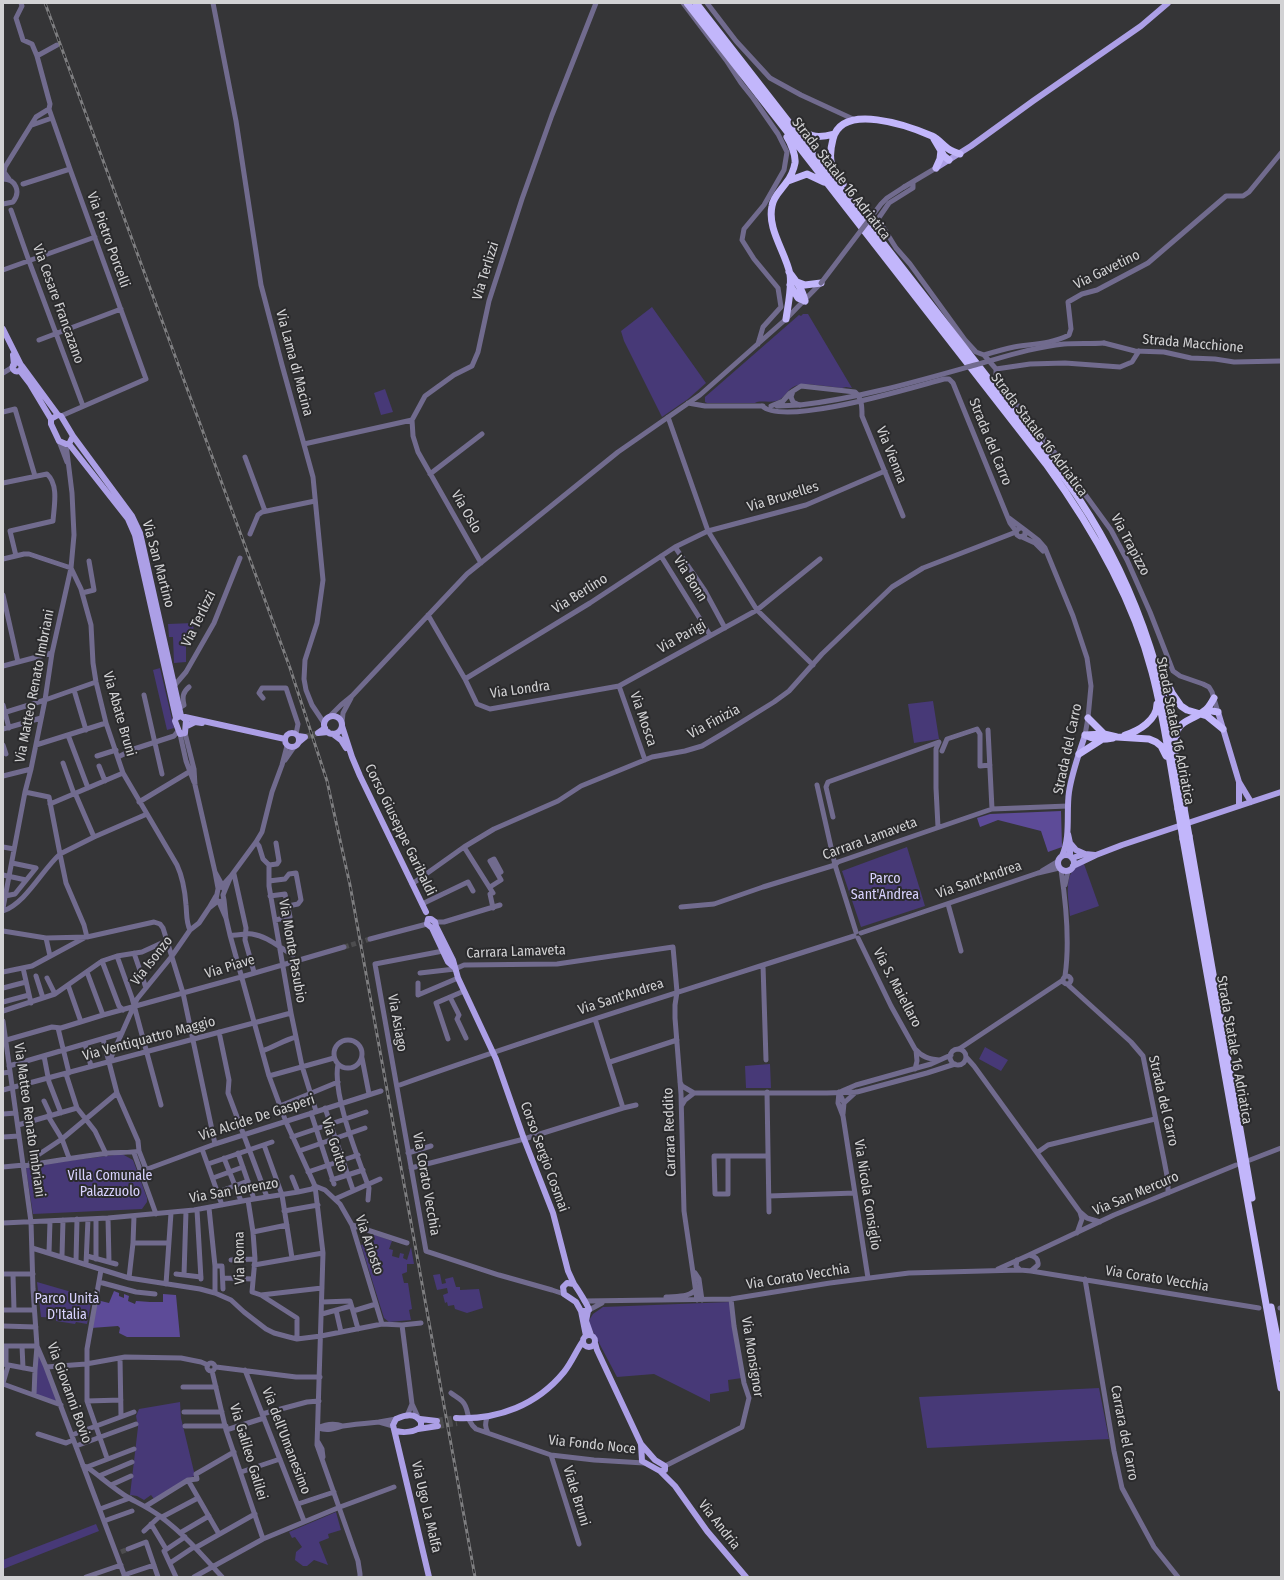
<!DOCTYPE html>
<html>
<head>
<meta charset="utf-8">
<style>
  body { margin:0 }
  #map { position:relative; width:1284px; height:1580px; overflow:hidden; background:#353537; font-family:"Fira Sans Condensed",sans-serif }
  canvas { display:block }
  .frame { position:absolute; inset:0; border:4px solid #d2d2d4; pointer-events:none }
</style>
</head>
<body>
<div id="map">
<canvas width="1284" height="1580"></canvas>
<div class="frame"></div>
</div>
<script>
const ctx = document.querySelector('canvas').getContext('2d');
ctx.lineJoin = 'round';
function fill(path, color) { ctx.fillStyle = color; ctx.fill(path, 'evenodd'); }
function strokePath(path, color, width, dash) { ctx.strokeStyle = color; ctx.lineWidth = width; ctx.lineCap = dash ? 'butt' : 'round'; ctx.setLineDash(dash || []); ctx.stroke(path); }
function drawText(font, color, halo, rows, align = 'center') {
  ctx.font = font + ' "Fira Sans Condensed",sans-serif'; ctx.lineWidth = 4; ctx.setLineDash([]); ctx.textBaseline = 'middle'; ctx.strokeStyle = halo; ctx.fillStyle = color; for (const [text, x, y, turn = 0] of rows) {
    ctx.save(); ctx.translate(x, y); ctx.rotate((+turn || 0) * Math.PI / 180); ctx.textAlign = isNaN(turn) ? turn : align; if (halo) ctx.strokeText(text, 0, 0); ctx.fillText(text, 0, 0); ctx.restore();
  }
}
const green = new Path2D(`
  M652,307L706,383L688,399L662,417L624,341L621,331Z
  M803,314H808L852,388L846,387L842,388C830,387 805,382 795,386C787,389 785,399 776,401C769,403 759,400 755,403H707L705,402V397L799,315L801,316Z
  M385,389L393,412L381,415L374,393Z
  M193,623L194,636L186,637V662L174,663L173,637H169L168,624Z
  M160,668L174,728L167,730L153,670Z
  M933,701L939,739L914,743L908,704Z
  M907,847L925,906L861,927L842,871Z
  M1084,864L1099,906L1070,916C1069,899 1061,869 1084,864Z
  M985,1047L1008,1060L1001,1071L979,1059Z
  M770,1064L771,1088H746L745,1066Z
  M122,1154L133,1160L147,1198V1202L142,1209L33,1214L26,1169L28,1166Z
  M373,1234L392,1241L389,1249L393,1250L392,1256L399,1258L400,1253L404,1254L403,1258L407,1260L411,1247L414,1264H407V1272L402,1274L404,1283H408L412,1309L409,1310L411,1320L389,1322L384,1318L361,1245L375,1240Z
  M440,1274L442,1284L446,1283L445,1279L453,1277L456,1287H460V1290L479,1289L483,1308L467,1313L455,1309L454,1305L448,1306L447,1302L445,1303L443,1295L448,1293L447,1288L437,1290L433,1275Z
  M37,1282L92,1298L87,1324L76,1322L75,1324L56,1321V1318L41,1317Z
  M730,1302L742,1378L728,1380L729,1391L710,1394V1402L654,1374L617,1377L588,1322L593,1314L603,1307Z
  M35,1356H41L61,1405L34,1395Z
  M1099,1388L1109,1439L927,1448L919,1397Z
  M180,1402L181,1418L195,1476L188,1478L154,1499L151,1495L144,1500L137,1496L130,1495L138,1427L136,1416L139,1409Z
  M336,1512L341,1530L328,1534L329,1538L319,1542L328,1565L314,1560L307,1566H303L295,1560L296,1552L302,1547L295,1537L292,1538L289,1532Z
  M96,1524L99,1531L3,1569V1560Z`);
const forest = new Path2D(`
  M1061,811L1062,847L1048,852L1041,831L998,820L980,827L977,818L990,814Z
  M114,1291L119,1293V1296L124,1298V1294L129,1296L128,1301L135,1304L136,1301C147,1302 153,1302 163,1302V1294L176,1295L180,1337H127L119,1333L120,1328L118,1326L91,1328L97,1300L109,1303Z`);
const minorTunnel = new Path2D(`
  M344,947L370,939
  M121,1552L128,1549`);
const majorTunnel = new Path2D(`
  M305,737L318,733
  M437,1421L456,1418
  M438,1426L457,1423`);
const minor = new Path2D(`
  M21,3L22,6L16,18L23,40L32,44L37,56
  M213,3L236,121L261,285L282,365L313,477L323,580L317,623L305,660L304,679L306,690L312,705L324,723
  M683,3L726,60L741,83L753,98L778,134L787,152L784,170L764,205L744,229L742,240L754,259L778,288L781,307L763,327L758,344
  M707,3L736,41L770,78L801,95L853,119
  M57,45L37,56L50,104L49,109L70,169L146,379L61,416
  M32,125L52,118
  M5,167L36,117L49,109
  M3,170L5,167L4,172L9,179
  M3,179C16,179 21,192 13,202L3,204
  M913,182V188L889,203L878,219L896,248L910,264L965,340L976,352L984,355L996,369
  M23,184L70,169
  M904,187L936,168
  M11,210L29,261L83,406
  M3,270L95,237
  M39,340L121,309
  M1104,343L1135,351L1164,352L1191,358L1215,359L1234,362L1281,361
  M984,355C994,352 1004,349 1014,347C1032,344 1052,344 1069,335L1071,329L1068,302L1082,294L1097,290L1148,263L1226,196H1243L1249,192L1281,153
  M996,369V378L1052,449L1111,530L1127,560L1150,612L1173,671L1180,676L1203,684L1209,687L1212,692L1218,712
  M996,369L1030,364L1065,363L1120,367L1132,362L1139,351
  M3,373L13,367
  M793,391L791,397L793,402L799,405
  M688,403L705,406H763
  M762,406C785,427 913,387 944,379H949L953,383L1010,523L1016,531
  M771,406L783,401L790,393L801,386L855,392C862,398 862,407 862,416L903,516
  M777,406L800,405
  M3,412L15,409L35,476
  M668,417L708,531L757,610L813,665
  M412,420L413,436L418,452L481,563
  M59,441L67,462
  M304,444L412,420L425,396L454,375L472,366L478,352L489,301L522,199L552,115L596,3
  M245,457L265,511
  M430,474L482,434
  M3,483L47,474C59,485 54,506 53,521L10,531L16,556
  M1009,518L1025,530V535L1020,537L1017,535L1016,532L1018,529L1021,528
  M1025,530L1038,540L1045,548L1073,616L1087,658L1091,686L1088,718L1085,735
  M250,534L258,515L262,512L315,501
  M1022,537L1035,543L1043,551
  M675,547L705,591L725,628
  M661,556L710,635
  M3,559L24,554H29L71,568L81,589L91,625L93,663L96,682L106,723L123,773L177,865C183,878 185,891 186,905C187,915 186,922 190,930
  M82,593L94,590L89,561
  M3,595L18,662
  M428,615L465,679L477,704L490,709L619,686L757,610L820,559
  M3,666L52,653
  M465,679L590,603L675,547L708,531L806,505L885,471
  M174,686L186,672L214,623L240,558
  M619,686L645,760
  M74,690L86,730
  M144,695L162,774
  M263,698L259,693L262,688H286L298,724L296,734
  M3,705L9,728
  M179,708L184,705C182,697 183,692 189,687
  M3,713L45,700L96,682
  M329,717L341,705L352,696L467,574L618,452L700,395L786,319L821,283
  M342,723L343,713L351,698
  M3,729L41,718
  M988,730L992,809
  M185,733L194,769L195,785L215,872
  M180,734L186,761L194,782
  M68,735L88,788
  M3,745L6,754
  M36,745L106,723
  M942,751L947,739L977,729L980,734V766L990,765
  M97,756L116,750
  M118,757L134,749L174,736L178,731
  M285,760L294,747
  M63,763L74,794
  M99,766L105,781
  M3,776L31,769
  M817,785L835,865L856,932
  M75,793L94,837
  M139,802L194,769
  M50,804L123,773
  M833,817L826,787L828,782L939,742L936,749V788L938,827
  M256,842L259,846L263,859L269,865V886L291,1013L302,1066L316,1111
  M3,847L14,849
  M464,847L493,893L490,894L493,908
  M269,865L277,864L279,861L276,843
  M1061,870C1066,903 1070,942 1065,976
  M1042,871L1057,862
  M234,874L246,928L245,940L254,972
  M3,875L26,880
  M231,876L256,842L262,832L272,792L282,765L287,746
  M269,881L285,879L289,874L296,873L301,900L298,904L288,906
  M412,884L464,847L494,829L558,801L581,786L652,757L685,751L702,746L724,733L774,702L789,691L822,654L892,587L923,568L1016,532
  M1065,885L1068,871
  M221,886L225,890L223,895L224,900L219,902L216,899L218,889Z
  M222,886L231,876L225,890
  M490,887L501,880L490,861L494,859L501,872L497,873
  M218,888L215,872L221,883V886
  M5,896L15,894L36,868L12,863
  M216,896L209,908L218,901
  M270,896L285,894L290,917L275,920
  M219,902L226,918L224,900
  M422,904L468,882L473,891
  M948,904L961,951
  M681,907L714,904L763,887L835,865L838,862L992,809L1068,806
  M3,908L25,792L31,769L45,700L52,653L71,568L74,535L72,493L66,444
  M3,911C26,903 42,870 60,854L49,797L25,792
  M226,918L230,935L269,1076L286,1122L315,1186L323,1253L317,1445L358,1561L360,1574V1577
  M435,922H444L500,905
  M3,931L46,938L87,937L154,922L160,924L163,928L183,993L215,1144
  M861,933L1038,873L1059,868
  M230,935C237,936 245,933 252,934C267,936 280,948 293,955
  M87,937L84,925L66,883L60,854L94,837L147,814
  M46,938L50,956
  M858,938L891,1006L915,1049C922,1057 929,1059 939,1060
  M370,939L427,924
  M443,951L375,964L426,1251L499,1275L552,1290L564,1294
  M134,953L146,988
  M117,956L132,998L161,1105
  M102,961L119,1006L123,1010
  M763,965L766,1060
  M23,968L31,1003
  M3,972L32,966L84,938
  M87,972L103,1015
  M420,973L455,969L464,965L557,964L673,947L677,992L675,1005V1018L681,1094L684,1211L697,1300
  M1063 980a4 4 0 1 1 8 0a4 4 0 1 1-8 0Z
  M36,976L43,998
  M47,978L55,994
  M418,983V995L458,978
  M1067,984L1131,1042L1143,1056L1164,1160L1168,1181V1193
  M68,985L81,1022
  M3,988L26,982
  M450,997L459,1015L457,1019L466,1038
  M3,1002L29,995
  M3,1011L55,994L102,961L117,956L142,952L166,941
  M595,1019L623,1108
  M3,1021L31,1222L33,1289L37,1346L46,1367L125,1577
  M58,1028L69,1073
  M219,1032L229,1080L228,1093L267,1197
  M103,1039L117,1093L138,1141L139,1151
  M448,1039L436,1003L464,991
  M334 1054a14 14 0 1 1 28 0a14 14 0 1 1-28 0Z
  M3,1041L52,1027L61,1028L103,1015L241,977L344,947
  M85,1044L91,1066
  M959,1049L1063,980
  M950 1057a8 8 0 1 1 16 0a8 8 0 1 1-16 0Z
  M262,1051C274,1047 284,1040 296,1037
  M44,1056L49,1082L61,1113
  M966,1057L974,1066L1080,1212L1087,1218L1100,1222
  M362,1058L369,1094
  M109,1062L137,999L172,956L190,930L199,923L209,908
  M610,1062L677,1040
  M338,1064C332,1094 358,1158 369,1188L368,1200
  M9,1066L122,1033
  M915,1069L917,1061L916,1050
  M3,1073L10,1072
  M66,1074L77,1108L95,1131L106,1154
  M269,1076L334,1058
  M680,1082L682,1086L694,1093L685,1100L682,1105
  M397,1086C548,1032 702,985 854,936
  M3,1090L291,1013
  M842,1091L856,1085L931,1064L951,1055
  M767,1092L769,1212
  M839,1092L838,1103L843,1116L868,1278
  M839,1092L844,1103L843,1114
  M694,1093H827L857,1092L927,1073L955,1064
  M44,1101L51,1116
  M844,1103L856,1092
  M280,1106L338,1082
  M325,1108L353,1190
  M311,1113L334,1184
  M3,1114L16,1113
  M48,1116L62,1139L69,1158
  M18,1125L77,1108
  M3,1137L19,1136
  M292,1137L366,1112
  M264,1145L282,1195L292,1258
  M202,1149L222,1205
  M299,1151L365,1128
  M1038,1152L1048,1145L1155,1119
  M134,1153L156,1214
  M238,1153L254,1199
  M408,1153L431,1146
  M728,1156V1194H715L714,1156H768
  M224,1158L241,1201
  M1250,1160L1281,1148
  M31,1162L35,1157L62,1139L117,1093
  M208,1164L272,1142
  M24,1166C52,1161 79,1157 108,1153C116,1152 133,1153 139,1151L146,1169
  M3,1167L24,1165
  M411,1168L524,1139L623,1108L636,1105
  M142,1171L215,1144L381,1091
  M308,1172L358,1155
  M292,1177L298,1192
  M213,1178L243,1167
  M332,1180L363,1170
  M315,1186L325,1190L340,1204L352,1225L382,1324
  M218,1192L248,1181
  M769,1196L855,1193
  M335,1199L380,1179
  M248,1200L253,1232L255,1259L252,1292L261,1295L297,1318V1339
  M209,1208L215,1266V1293
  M197,1210L201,1279
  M186,1211L184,1275L201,1277
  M284,1211L318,1205
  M108,1218L109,1262
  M96,1219V1259
  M3,1223L108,1218L194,1210L248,1200L298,1192L312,1189L315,1186
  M352,1225L407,1243
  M253,1232L287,1225
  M1077,1233L1082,1219L1080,1212
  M133,1243H167
  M32,1248L129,1278L200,1289L215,1293L231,1300L244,1312L266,1329L274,1333L289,1337L297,1339L321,1336L382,1324L402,1325L421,1323
  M49,1253L50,1221
  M1029,1255L1114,1215L1236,1165
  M62,1256L63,1220
  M87,1256L116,1264
  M231,1260L255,1259
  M76,1261L77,1219
  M86,1264L88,1219
  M254,1265L323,1253
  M215,1266H222L223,1289
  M998,1269L1029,1255C1035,1256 1039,1259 1038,1265L1031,1271L1020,1270L1016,1266L1017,1260
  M101,1270L87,1349V1401L107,1458
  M1031,1271L1259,1308
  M695,1273L699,1279L702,1300
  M3,1274H33
  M176,1274L184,1275
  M129,1278L133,1243L134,1216
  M223,1278L253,1279
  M1085,1279L1114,1451L1122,1488L1154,1547L1178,1577
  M99,1282L136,1292L155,1294
  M166,1284L171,1213
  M261,1295L322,1288
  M666,1297C677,1296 690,1298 697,1288
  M584,1301L731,1299L830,1283L909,1273L1020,1270
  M322,1302L350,1301L353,1311
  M1280,1308H1281
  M3,1310H14L13,1274
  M14,1310H34
  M336,1310L341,1332
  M589,1310L602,1303
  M322,1314L351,1306
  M402,1325L412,1404
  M3,1326L36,1327
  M358,1329L353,1311L376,1304
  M3,1346H37L35,1370L34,1395
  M22,1346L23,1368
  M120,1358L121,1416
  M207 1367a4 4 0 1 1 8 0a4 4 0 1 1-8 0Z
  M3,1364L35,1370
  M6,1365V1346
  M46,1367L86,1364L125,1357L181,1358L201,1362L208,1365
  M216,1367L296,1377H320
  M245,1370L304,1521
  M212,1371L226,1430L263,1539
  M3,1383L8,1366
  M3,1384L61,1405
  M183,1387H216
  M451,1393C455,1396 459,1398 462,1401C471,1410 464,1419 476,1429L551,1455L594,1460L644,1463
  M87,1401L121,1400
  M184,1412H222
  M262,1414L307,1402L319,1401
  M407,1416L412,1404L418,1417
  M487,1417C485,1424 485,1427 488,1433
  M185,1426H226
  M393,1426L379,1422L396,1419
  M318,1428C327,1431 334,1429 343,1426C355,1424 368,1423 379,1422
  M318,1428C326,1424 334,1423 343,1426
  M226,1430L264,1418
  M38,1434L66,1443L73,1440
  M72,1435L134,1412
  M318,1442L322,1449L323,1457
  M76,1446L136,1424
  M551,1455L579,1544
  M83,1466L87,1467C101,1477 114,1489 129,1498C140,1504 151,1509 161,1517C184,1534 203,1556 222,1577
  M665,1466L742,1427L749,1398L744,1383L734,1326L731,1299
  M87,1467L134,1449
  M241,1472L280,1459
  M99,1476L132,1462
  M188,1480L219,1534
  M111,1485L131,1476
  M298,1504L334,1492
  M146,1506L188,1480L197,1479L196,1474L234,1452
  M100,1509L130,1498
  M162,1517L198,1498
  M104,1521L132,1511
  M151,1524L166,1549
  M144,1531L160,1516
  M180,1533L209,1516
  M195,1548L255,1514
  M128,1549L146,1542L158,1577
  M170,1563L194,1547
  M124,1575L154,1565
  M86,1577L121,1565
  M176,1577L164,1551L185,1537
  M194,1577L263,1539L340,1507L394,1487`);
const major = new Path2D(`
  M936,168L971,146L1033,101L1141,26L1168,3
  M3,329L21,365
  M13,355L14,365
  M12.5 367a4.5 4.5 0 1 1 9 0a4.5 4.5 0 1 1-9 0Z
  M22,366L58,415
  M20,371L30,384L51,419V424L59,441L66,444H69L73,436L61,416L58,415L51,419
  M73,436L132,516L140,533L181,716
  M69,444L128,519L135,535L176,718
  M1218,712L1239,782L1251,802
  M181,716L186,720L185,733L180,734L175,721L176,718Z
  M324 725a9 9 0 1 1 18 0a9 9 0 1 1-18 0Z
  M185,717L285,739
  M187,726L195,722L202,723
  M342,726L352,757L360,776L426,912
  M325,728L318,733L328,732
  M285 740a7 7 0 1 1 14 0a7 7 0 1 1-14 0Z
  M333,734L341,740L346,748
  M298,736L305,737L299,742
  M1239,806V783
  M1068,834L1070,843V856
  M1070,843L1076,850L1085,854
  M1058 863a8 8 0 1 1 16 0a8 8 0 1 1-16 0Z
  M1062,856C1071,837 1066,812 1069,792C1072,772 1079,754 1085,735
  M1072,858L1085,854L1095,855
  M1073,866L1096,855L1122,845L1281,792
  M436,926L453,960L458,978L496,1059L524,1139L553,1213L568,1271L574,1284
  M434,928L436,926L435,922L431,919H428L427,924L432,928L448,962L455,968
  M567,1283L574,1284C577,1288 589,1307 589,1310L588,1311H581L576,1302L564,1294L563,1287Z
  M581,1311L586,1336
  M588,1311L586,1321L591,1335
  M583 1341a6 6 0 1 1 12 0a6 6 0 1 1-12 0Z
  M595,1343L597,1350L641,1444L655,1460L665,1466V1470L660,1471
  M456,1418C498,1420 537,1405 564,1372C572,1362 576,1351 583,1341
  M420,1419L437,1421
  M418,1429L438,1426
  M396,1431C404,1433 414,1432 421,1427V1422C415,1412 405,1415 396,1419L393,1425L429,1577
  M641,1444L642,1461L660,1471L675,1486L707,1531L746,1577`);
const highway = new Path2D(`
  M687,3L1046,464C1092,527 1132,596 1152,672C1164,717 1170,763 1178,809
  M696,3L1047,454C1058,469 1069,484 1079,499C1109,544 1133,595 1150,647C1167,698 1175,754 1184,808
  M795,124C808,137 816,139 834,134
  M934,139L944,156L949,160
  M936,168L940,159L941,150
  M788,181L807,174L824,182
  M843,184C830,168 828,158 833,139C842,102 909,126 932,136C938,139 941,143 946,147C950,151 955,152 960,154
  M789,272C796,281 803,290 805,301
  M797,282L805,285L821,283
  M790,285L798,298L805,301
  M786,319C788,305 792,288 790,274C785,251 767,229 772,206C773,197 781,190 786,183C790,178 794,169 795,163C796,156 791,143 787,137
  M1158,663L1172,693L1181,706L1187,710L1207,716L1223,729
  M1206,710L1218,712
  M1088,718L1104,734
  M1085,735L1104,734L1117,737L1149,739L1156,742L1161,746L1166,756
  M1085,735C1095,740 1102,740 1113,738
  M1125,735C1139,731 1157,720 1157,704
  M1176,745C1174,719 1189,723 1204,711C1209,708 1211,703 1214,698
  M1079,754L1101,740
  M1189,836L1252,1198
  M1183,839L1281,1388
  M1271,1307L1281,1357`);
const rail = new Path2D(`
  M45,3L290,668L327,781L350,885L475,1577`);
const minorBridge = new Path2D(`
  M821,283L881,204L887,198L904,187
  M800,405C860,398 918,381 975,365C1004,357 1034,347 1064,344C1077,343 1091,344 1104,343`);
const highwayBridge = new Path2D(`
  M1184,808L1189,836
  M1178,809L1183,839`);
const streetNames = [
  ["Strada Statale 16 Adriatica",841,179,52],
  ["Via Pietro Porcelli",108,240,70],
  ["Via Gavetino",1107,270,-26],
  ["Via Terlizzi",486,271,-73],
  ["Via Cesare Francazano",58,304,70],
  ["Strada Macchione",1193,344,5],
  ["Via Lama di Macina",294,363,75],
  ["Strada Statale 16 Adriatica",1039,435,53],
  ["Strada del Carro",990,442,68],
  ["Via Vienna",891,455,68],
  ["Via Bruxelles",783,497,-17],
  ["Via Oslo",466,512,60],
  ["Via Trapizzo",1130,545,62],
  ["Via San Martino",158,564,75],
  ["Via Bonn",690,579,58],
  ["Via Berlino",580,594,-32],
  ["Via Terlizzi",199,619,-64],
  ["Via Parigi",682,637,-29],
  ["Via Matteo Renato Imbriani",35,686,-79],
  ["Via Londra",520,690,-8],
  ["Via Abate Bruni",119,714,74],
  ["Via Mosca",643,719,71],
  ["Via Finizia",714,722,-28],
  ["Strada Statale 16 Adriatica",1175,731,79],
  ["Strada del Carro",1068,749,-78],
  ["Corso Giuseppe Garibaldi",400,830,64],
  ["Carrara Lamaveta",870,839,-20],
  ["Via Sant'Andrea",979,880,-19],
  ["Via Monte Pasubio",292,951,80],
  ["Carrara Lamaveta",516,952,-2],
  ["Via Isonzo",152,961,-52],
  ["Via Piave",230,967,-17],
  ["Via S. Maiellaro",897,988,62],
  ["Via Sant'Andrea",621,997,-18],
  ["Via Asiago",397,1023,80],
  ["Via Ventiquattro Maggio",149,1039,-15],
  ["Strada Statale 16 Adriatica",1234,1050,80],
  ["Strada del Carro",1163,1101,77],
  ["Via Alcide De Gasperi",257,1118,-18],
  ["Via Matteo Renato Imbriani",29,1120,82],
  ["Carrara Reddito",670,1132,-92],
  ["Via Goitto",334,1145,72],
  ["Corso Sergio Cosmai",544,1157,70],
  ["Via Corato Vecchia",426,1184,80],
  ["Via San Lorenzo",234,1191,-10],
  ["Via San Mercuro",1136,1194,-23],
  ["Via Nicola Consiglio",867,1195,81],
  ["Via Ariosto",369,1245,71],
  ["Via Roma",240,1258,-91],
  ["Via Corato Vecchia",798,1277,-9],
  ["Via Corato Vecchia",1157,1279,9],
  ["Via Monsignor",752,1357,81],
  ["Via Giovanni Bovio",69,1393,70],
  ["Carrara del Carro",1124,1433,79],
  ["Via dell'Umanesimo",286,1441,69],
  ["Via Fondo Noce",592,1445,6],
  ["Via Galileo Galilei",248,1452,73],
  ["Viale Bruni",576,1496,73],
  ["Via Ugo La Malfa",426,1507,77],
  ["Via Andria",719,1525,52]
];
const parkNames = [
  ["Parco",885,879],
  ["Sant'Andrea",885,895],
  ["Villa Comunale",110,1176],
  ["Palazzuolo",110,1192],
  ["Parco Unità",67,1299],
  ["D'Italia",67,1315]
];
fill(green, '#473977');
fill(forest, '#5d4b98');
strokePath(minorTunnel, '#4d4d4f', 5, [5, 2.5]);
strokePath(majorTunnel, '#4d4d4f', 6, [6, 3]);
strokePath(minor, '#716b8e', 5);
strokePath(major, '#ac9fe6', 6);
strokePath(highway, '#c2b6fb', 7);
strokePath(rail, '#7e7e80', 3);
strokePath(rail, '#2b2b2d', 1.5, [4.5]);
strokePath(minorBridge, '#716b8e', 5);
strokePath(highwayBridge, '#c2b6fb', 7);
drawText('14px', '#d2d2d4', '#2b2b2d', streetNames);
drawText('14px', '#d9d3ff', '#2b2b2d', parkNames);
</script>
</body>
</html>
